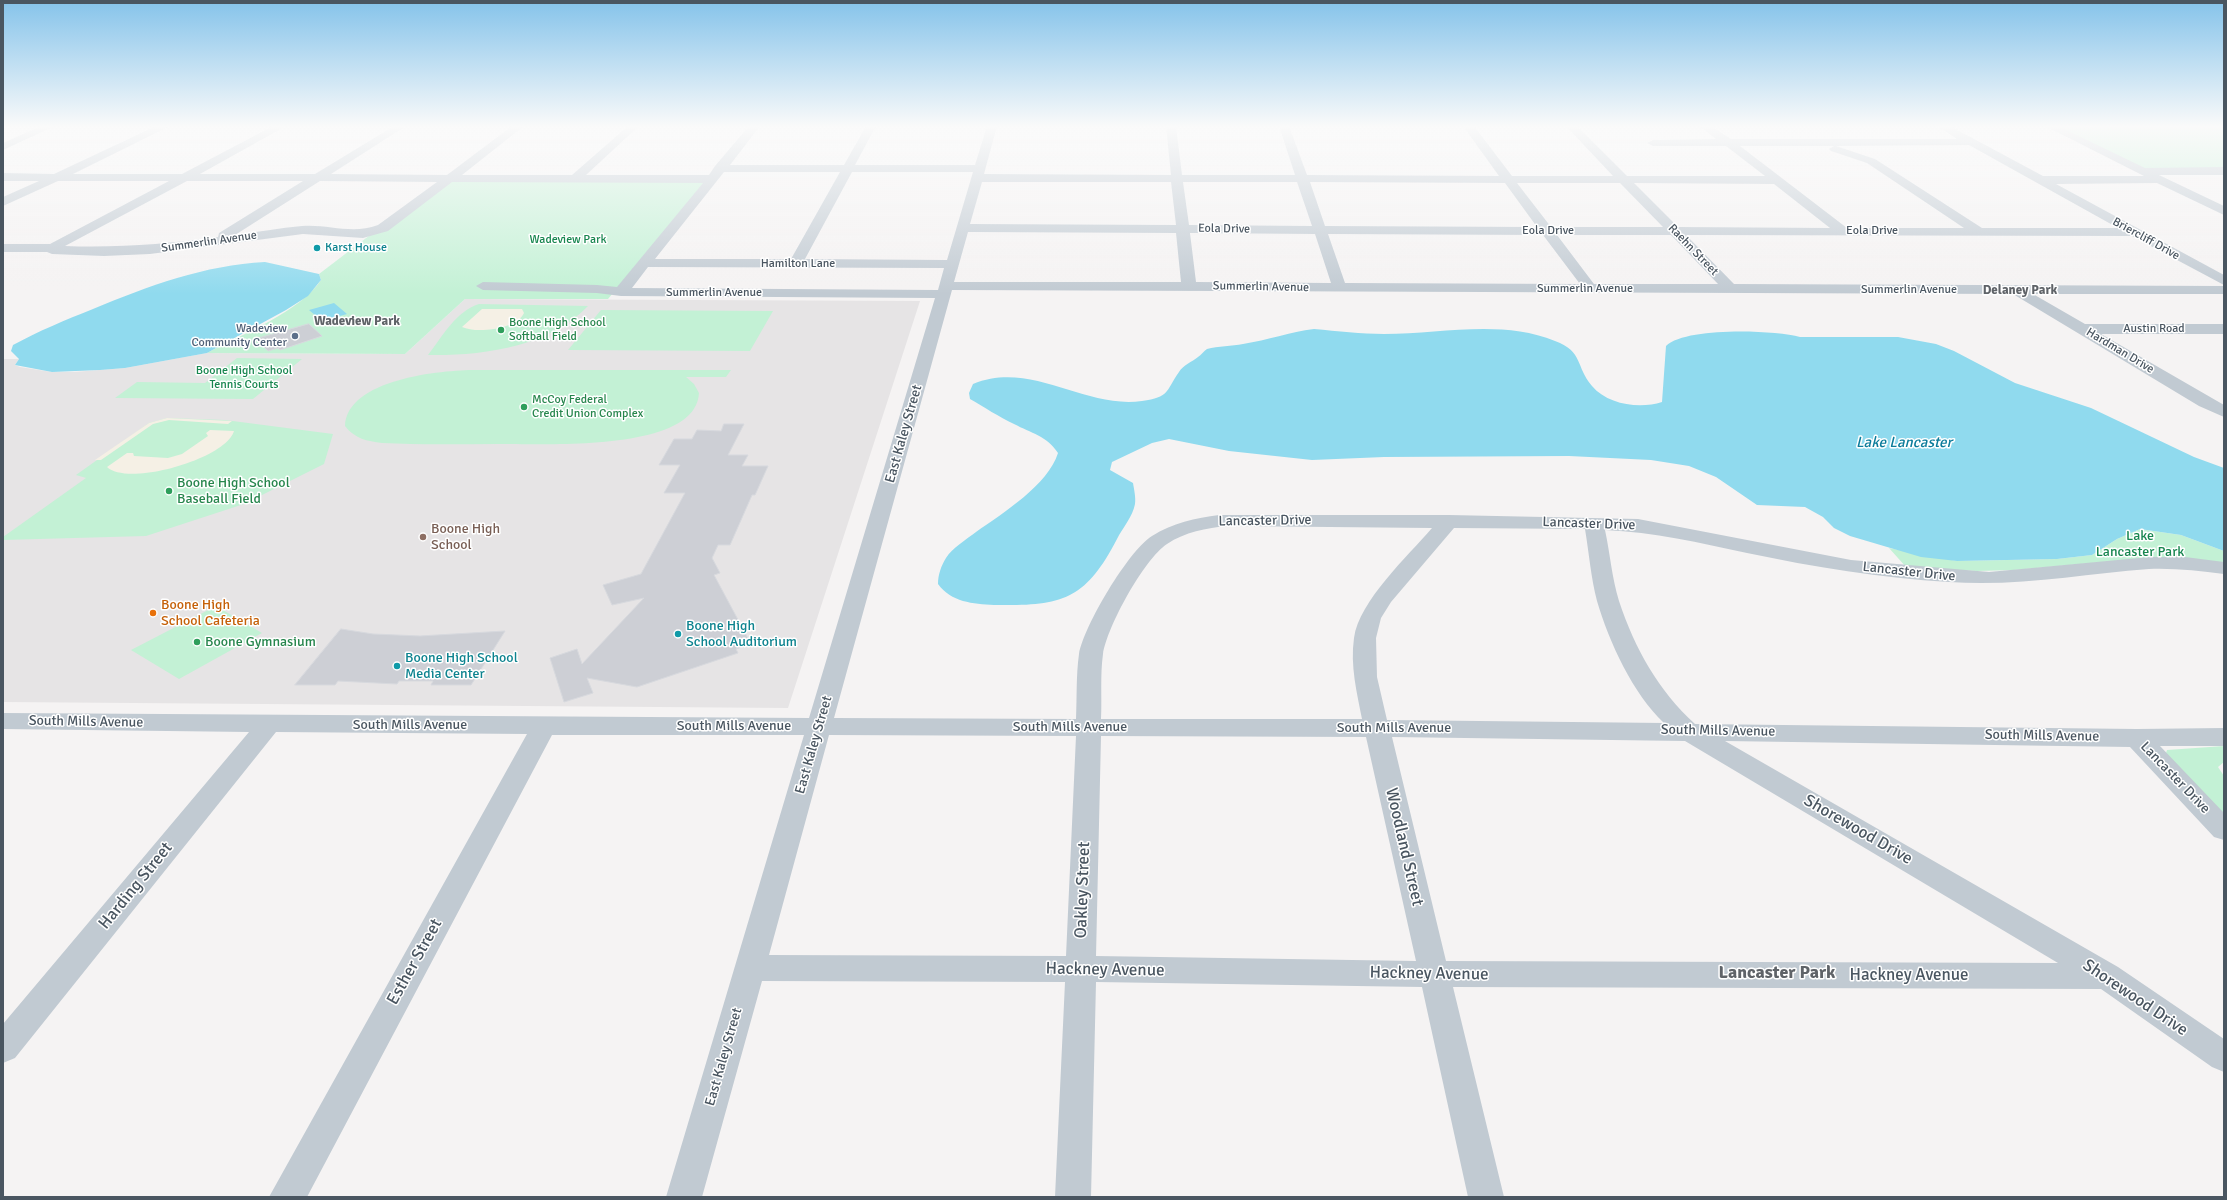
<!DOCTYPE html>
<html>
<head>
<meta charset="utf-8">
<style>
  body { margin:0 }
  #map { position:relative; width:2227px; height:1200px; overflow:hidden; background:#f5f3f3; font-family:Signika,sans-serif }
  canvas { display:block }
  .frame { position:absolute; inset:0; border:4px solid #4a5661; pointer-events:none }
</style>
</head>
<body>
<div id="map">
<canvas width="2227" height="1200"></canvas>
<div class="frame"></div>
</div>
<script>
const ctx = document.querySelector('canvas').getContext('2d');
ctx.lineJoin = 'round';
function fill(path, color) { ctx.fillStyle = color; ctx.fill(path, 'evenodd'); }
function strokePath(path, color, width, dash) { ctx.strokeStyle = color; ctx.lineWidth = width; ctx.lineCap = dash ? 'butt' : 'round'; ctx.setLineDash(dash || []); ctx.stroke(path); }
function drawText(font, color, halo, rows, align = 'center') {
  ctx.font = font + ' Signika,sans-serif'; ctx.lineWidth = 3; ctx.setLineDash([]); ctx.textBaseline = 'middle'; ctx.strokeStyle = halo; ctx.fillStyle = color; for (const [text, x, y, turn = 0] of rows) {
    ctx.save(); ctx.translate(x, y); ctx.rotate((+turn || 0) * Math.PI / 180); ctx.textAlign = isNaN(turn) ? turn : align; if (halo) ctx.strokeText(text, 0, 0); ctx.fillText(text, 0, 0); ctx.restore();
  }
}
const education = new Path2D(`
  M465,299L920,301L788,708L3,702V359H19L15,365L20,367L52,372H74L125,368L207,353L405,354Z`);
const green = new Path2D(`
  M2052,126H2224V169L2140,168Z
  M696,180L704,183L608,299H465L405,354L207,353C241,335 301,311 321,280L319,274L370,235L450,182Z
  M479,304L588,306C549,347 482,356 428,355C442,337 456,311 479,304Z
  M601,310L773,311L750,351L568,350Z
  M237,358L302,359L253,399L115,398L137,382L205,383Z
  M476,370H731L726,377H686L694,384L699,393C696,454 538,443 498,444C459,444 420,445 382,443C367,441 355,439 345,426C347,379 441,370 476,370Z
  M167,418L225,420L333,434L324,464L244,504L146,536L3,540V537L86,478L76,475L149,423Z
  M2140,529L2181,535L2224,551V564L2148,558L2014,570L1977,571L1906,567L1889,548L1957,561L2057,559L2092,555L2117,539Z
  M216,606L262,633L179,679L131,650Z
  M2224,746V762L2218,767L2224,776V817L2165,756L2167,750Z`);
const sand = new Path2D(`
  M482,309H522L524,313C517,329 477,334 462,327Z
  M167,418L232,421L228,424L169,420L153,424L101,460H95L149,423Z
  M210,430L234,431C226,459 128,487 107,467L127,453H133L134,456L168,458L182,454L208,436L206,433Z`);
const water = new Path2D(`
  M265,262L319,274L321,280L308,296L286,310L207,353L125,368L100,370L52,372L15,365L19,359L11,351L13,345C39,331 65,320 93,309C148,286 205,265 265,262Z
  M334,303L347,314L322,321L309,310Z
  M1314,329C1338,331 1361,334 1384,334C1441,334 1501,319 1555,341C1584,352 1575,366 1592,386C1608,405 1640,409 1662,402L1666,346C1686,327 1773,330 1800,337H1898L1936,344L1954,351L2015,383L2091,408L2194,457L2224,468V551L2181,535L2140,529L2117,539L2092,555L2057,559L1957,561L1921,557L1850,536L1834,528L1823,517L1805,507L1757,505L1716,477L1689,466L1651,460L1569,456L1384,457L1312,460L1229,451L1169,439L1152,443L1112,462L1110,470L1133,483C1134,489 1136,498 1135,504C1133,516 1122,529 1117,539C1085,601 1061,606 994,605C973,604 951,602 938,584C938,575 941,566 946,558C952,548 967,539 976,532C1003,513 1048,485 1058,453C1047,436 1031,433 1014,424C999,417 984,407 970,399L969,393L973,384C1032,360 1083,409 1142,401C1170,397 1165,392 1179,372C1183,365 1192,362 1198,357C1201,355 1204,351 1207,349C1218,346 1232,346 1243,344C1268,340 1290,332 1314,329Z`);
const building = new Path2D(`
  M309,324L322,336L280,350L278,348L268,351L256,339Z
  M724,424H744L728,455H748L742,466H768L755,495H752L730,545H718L712,558L720,573L714,575L751,644L736,649L738,653L637,687L587,678L593,693L564,702L550,658L577,649L582,664L644,598L612,605L603,585L641,574L685,493H664L680,465H659L674,439H692L697,430L721,431Z
  M341,629L373,634L420,636L505,631L471,685H431L433,681H399L397,684L338,681L335,685H295Z`);
const minor = new Path2D(`
  M41,126H55L3,150V143Z
  M156,126H170L73,174H182L273,126H286L200,174H315L394,126H406L331,174L447,175L512,126H524L462,175H572L628,126H639L586,175H709L715,166L749,126H760L730,165H844L866,126H876L855,165H975L987,126H997L984,174L1171,175L1166,126H1176L1182,175H1295L1279,126H1289L1307,175L1499,176L1463,126H1474L1512,176H1613L1566,126H1577L1627,176H1765L1726,146H1653L1647,143L1653,140L1716,139L1699,126H1711L1731,139H1957L1937,126H1950L2043,176H2144L2045,126H2058L2145,168L2224,167V175H2159L2224,206V215L2157,183L2056,184L2224,275V285L2132,236L1686,235L1734,284L2224,286V294H2033L2085,324H2224V334H2101L2224,405V417L2199,406L2013,294L952,290L834,718L1076,719C1077,698 1076,675 1079,654C1084,626 1128,551 1152,536C1172,523 1196,518 1219,515H1449L1638,519L1851,560L1989,572L2150,557H2185L2224,562V574C2199,571 2174,568 2149,569C2082,574 2017,587 1949,582C1881,578 1814,567 1747,553C1700,543 1654,532 1605,530C1610,553 1612,579 1619,601C1635,649 1658,690 1695,724L2137,729L2224,728V746H2160L2224,813V840L2214,837L2130,747L1725,741L2118,967L2224,1039V1072L2212,1067L2101,989L1453,987L1504,1197H1468L1422,987L1096,982L1091,1197H1055L1065,982L762,981L702,1197H666L804,735H552L307,1197H269L527,734L276,732L15,1058L3,1063V1024L249,732L3,729V713L809,718L935,298L621,296L597,293L483,290L476,286L483,282L597,285L617,287L703,183L452,182L388,231L363,238L303,234L150,254L104,256L52,254L47,252H3V244H50L169,181H58L3,206V197L39,181H3V173L54,174ZM1969,145L2118,228H1982L1875,159L1836,146ZM1740,146H1834L1829,149L1831,151L1867,163L1964,228H1847ZM724,172H840L791,259H655ZM852,172H973L947,260L805,259ZM187,181H303L219,233L218,237C167,244 117,248 65,246ZM320,181L437,182L378,225C352,235 329,224 302,226C280,228 257,232 235,235ZM982,182H1171L1176,225L970,224ZM1183,182H1297L1312,226L1189,225ZM1310,182L1505,183L1537,227L1325,226ZM1517,183H1620L1663,227H1551ZM1634,183L1774,184L1830,228L1678,227ZM968,232L1176,233L1181,282H954ZM1190,233L1315,234L1331,283L1196,282ZM1328,234L1543,235L1580,284L1345,283ZM1557,235H1671L1718,284H1594ZM648,267L944,268L938,290L632,288ZM1228,526L1432,528C1408,556 1359,601 1354,638C1350,666 1357,693 1362,719H1101C1102,698 1100,675 1103,654C1107,627 1144,559 1167,544C1185,532 1206,528 1228,526ZM1454,528L1585,529C1589,553 1591,578 1597,601C1609,642 1633,694 1664,723L1387,720L1377,677L1376,638L1381,618L1391,602ZM829,735L1076,736L1066,956L769,955ZM1101,736L1366,737L1416,961L1096,956ZM1392,737L1685,741L2058,963L1446,961Z`);
const markers = [
  [317,248,4,"#0f9aa8"],
  [501,330,4,"#2e9e5b"],
  [295,336,4,"#5c6f8a"],
  [524,407,4,"#2e9e5b"],
  [169,491,4,"#2e9e5b"],
  [423,537,4,"#8d6e63"],
  [153,613,4,"#e8710a"],
  [678,634,4,"#0f9aa8"],
  [197,642,4,"#2e9e5b"],
  [397,666,4,"#0f9aa8"]
];
const farStreetnames = [
  ["Eola Drive",1224,229,1],
  ["Eola Drive",1548,231],
  ["Eola Drive",1872,231],
  ["Briercliff Drive",2146,239,29],
  ["Summerlin Avenue",209,242,-8],
  ["Raehn Street",1693,250,46],
  ["Hamilton Lane",798,264],
  ["Summerlin Avenue",1261,287,1],
  ["Summerlin Avenue",1585,289],
  ["Summerlin Avenue",1909,290],
  ["Summerlin Avenue",714,293],
  ["Austin Road",2154,329],
  ["Hardman Drive",2120,351,31]
];
const farParknames = [
  ["Wadeview Park",568,240],
  ["Boone High School",244,371],
  ["Tennis Courts",244,385]
];
const farCulturenames = [
  ["Karst House",325,248]
];
const farLeisurenames = [
  ["Boone High School",509,323],
  ["Softball Field",509,337],
  ["McCoy Federal",532,400],
  ["Credit Union Complex",532,414]
];
const farServicenames = [
  ["Wadeview",287,329],
  ["Community Center",287,343]
];
const farNeighbourhoodnames = [
  ["Delaney Park",2020,291],
  ["Wadeview Park",357,322]
];
const streetNames = [
  ["East Kaley Street",904,434,-74],
  ["Lancaster Drive",1265,521,-1],
  ["Lancaster Drive",1589,524,2],
  ["Lancaster Drive",1909,572,6],
  ["South Mills Avenue",86,722,1],
  ["South Mills Avenue",410,725],
  ["South Mills Avenue",734,726],
  ["South Mills Avenue",1070,727],
  ["South Mills Avenue",1394,728],
  ["South Mills Avenue",1718,731,1],
  ["South Mills Avenue",2042,736,1],
  ["East Kaley Street",814,745,-74],
  ["Lancaster Drive",2175,778,46],
  ["East Kaley Street",724,1057,-74]
];
const leisureNames = [
  ["Boone High School",177,483],
  ["Baseball Field",177,499],
  ["Boone Gymnasium",205,642]
];
const educationNames = [
  ["Boone High",431,529],
  ["School",431,545]
];
const parkNames = [
  ["Lake",2140,536],
  ["Lancaster Park",2140,552]
];
const foodNames = [
  ["Boone High",161,605],
  ["School Cafeteria",161,621]
];
const cultureNames = [
  ["Boone High",686,626],
  ["School Auditorium",686,642],
  ["Boone High School",405,658],
  ["Media Center",405,674]
];
const waterNames = [
  ["Lake Lancaster",1904,443]
];
const nearStreetnames = [
  ["Shorewood Drive",1858,830,30],
  ["Woodland Street",1404,847,77],
  ["Harding Street",136,886,-51],
  ["Oakley Street",1083,890,-88],
  ["Esther Street",415,962,-61],
  ["Hackney Avenue",1105,970,1],
  ["Hackney Avenue",1429,974,1],
  ["Hackney Avenue",1909,976],
  ["Shorewood Drive",2135,998,34]
];
const nearNeighbourhoodnames = [
  ["Lancaster Park",1777,973]
];
fill(education, '#e6e4e5');
fill(green, '#c3f1d5');
fill(sand, '#f5f0e5');
fill(water, '#90daee');
fill(building, '#cdcfd5');
strokePath(building, '#d7d9de', 1);
fill(minor, '#c1cad2');
const sky = ctx.createLinearGradient(0, 0, 0, 294);
sky.addColorStop(0, '#85c3ea');
sky.addColorStop(0.43, '#fafafa');
sky.addColorStop(1, '#fafafa00');
ctx.fillStyle = sky;
ctx.fillRect(0, 0, 2227, 294);
for (const [x, y, r, color] of markers) { const dot = new Path2D(); dot.arc(x, y, r, 0, 2 * Math.PI); ctx.fillStyle = color; ctx.fill(dot); strokePath(dot, '#fff', 1.5); }
drawText('12px', '#4a5661', '#fff', farStreetnames);
drawText('12px', '#17864f', '#fff', farParknames);
drawText('12px', '#0d838f', '#fff', farCulturenames, 'left');
drawText('12px', '#27864d', '#fff', farLeisurenames, 'left');
drawText('12px', '#4e5e75', '#fff', farServicenames, 'right');
drawText('bold 13px', '#5f6368', '#fff', farNeighbourhoodnames);
drawText('14px', '#4a5661', '#fff', streetNames);
drawText('14px', '#27864d', '#fff', leisureNames, 'left');
drawText('14px', '#785e54', '#fff', educationNames, 'left');
drawText('14px', '#17864f', '#fff', parkNames);
drawText('14px', '#c56008', '#fff', foodNames, 'left');
drawText('14px', '#0d838f', '#fff', cultureNames, 'left');
drawText('italic 15px', '#0c7c9b', '#fff', waterNames);
drawText('17px', '#4a5661', '#fff', nearStreetnames);
drawText('bold 18px', '#5f6368', '#fff', nearNeighbourhoodnames);
</script>
</body>
</html>
